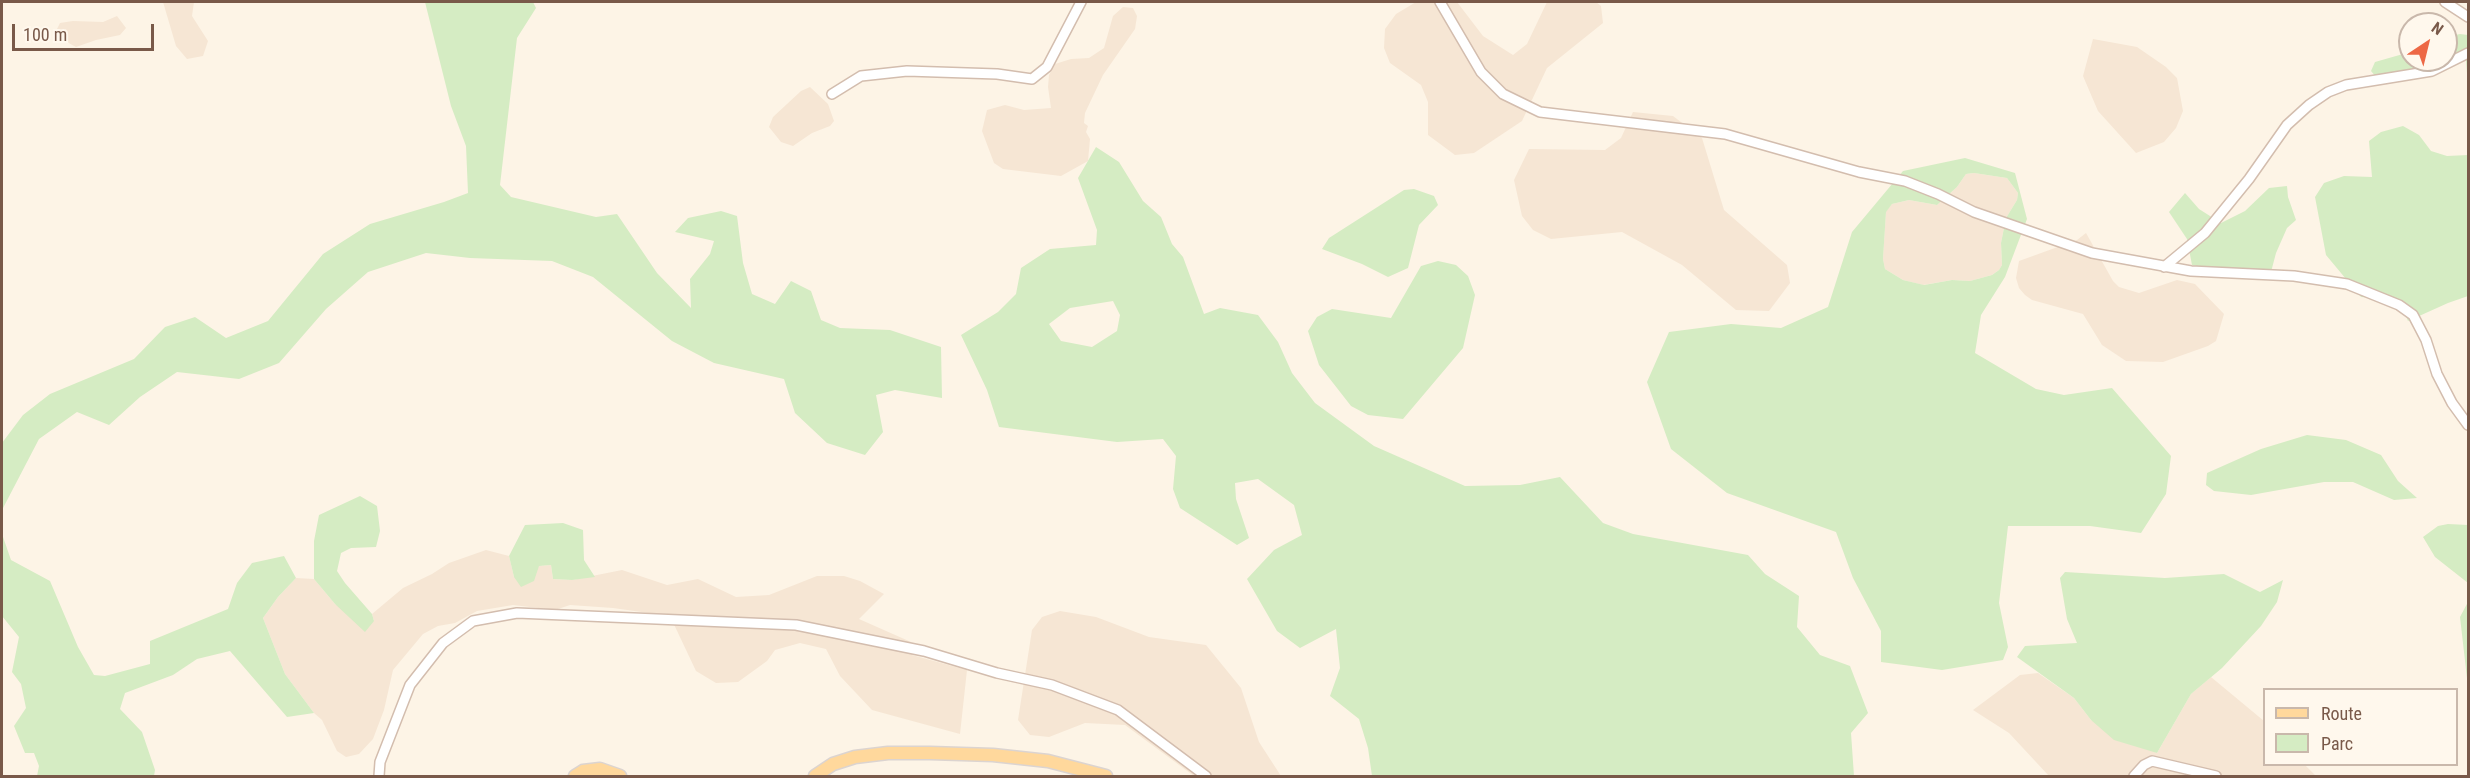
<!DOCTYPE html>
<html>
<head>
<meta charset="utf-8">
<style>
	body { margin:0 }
	#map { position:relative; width:2470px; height:778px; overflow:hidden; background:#fdf4e6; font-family:"Roboto Condensed",sans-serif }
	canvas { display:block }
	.frame { position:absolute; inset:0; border:3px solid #795949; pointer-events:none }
	.legend { position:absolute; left:2263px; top:688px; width:195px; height:78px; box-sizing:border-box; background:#fff8ed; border:2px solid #c9b8ab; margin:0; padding:8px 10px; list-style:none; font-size:18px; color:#795949 }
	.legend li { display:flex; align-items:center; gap:12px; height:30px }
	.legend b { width:30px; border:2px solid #c9b8ab }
	.north { position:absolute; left:2398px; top:12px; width:60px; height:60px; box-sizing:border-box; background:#fff8ed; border:2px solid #c9b8ab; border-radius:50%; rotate:35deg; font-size:16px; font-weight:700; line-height:24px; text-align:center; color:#795949 }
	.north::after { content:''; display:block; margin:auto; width:21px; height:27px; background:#ed6845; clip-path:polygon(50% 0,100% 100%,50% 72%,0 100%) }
	.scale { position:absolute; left:12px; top:24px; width:142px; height:27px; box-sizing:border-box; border:3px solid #795949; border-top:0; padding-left:8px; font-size:18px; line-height:21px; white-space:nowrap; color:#795949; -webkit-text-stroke:4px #fff8ed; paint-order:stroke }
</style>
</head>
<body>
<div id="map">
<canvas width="2470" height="778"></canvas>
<div class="frame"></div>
<ul class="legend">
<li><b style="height:8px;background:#ffd89c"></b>Route</li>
<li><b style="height:16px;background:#d5ecc3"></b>Parc</li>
</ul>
<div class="north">N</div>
<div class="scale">100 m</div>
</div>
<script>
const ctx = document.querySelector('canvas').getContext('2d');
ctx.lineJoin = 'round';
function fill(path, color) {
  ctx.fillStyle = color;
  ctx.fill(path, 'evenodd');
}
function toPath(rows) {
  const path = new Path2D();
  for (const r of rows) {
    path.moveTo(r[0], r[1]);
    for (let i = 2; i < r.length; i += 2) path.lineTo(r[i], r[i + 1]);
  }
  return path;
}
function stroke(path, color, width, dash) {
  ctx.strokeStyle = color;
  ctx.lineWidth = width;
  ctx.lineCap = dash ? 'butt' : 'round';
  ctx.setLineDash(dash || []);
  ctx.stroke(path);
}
fill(toPath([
	[163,2,194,2,192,16,208,41,203,56,187,59,176,46],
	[1416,2,1457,2,1483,36,1513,55,1527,44,1547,2,1596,2,1601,6,1603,23,1547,68,1522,121,1474,153,1455,155,1428,135,1428,102,1421,85,1390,63,1384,48,1385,29,1396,14],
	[1123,7,1133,8,1137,16,1135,29,1103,75,1085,113,1084,123,1088,126,1086,132,1090,139,1088,161,1061,176,1003,169,994,163,982,131,987,110,1005,105,1024,110,1051,108,1048,87,1049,75,1055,64,1071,59,1089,58,1104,48,1113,16],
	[117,16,126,28,120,35,96,40,76,47,54,35,60,23,73,21,103,22],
	[2093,39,2137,47,2166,67,2177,78,2183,111,2176,128,2164,142,2136,153,2098,111,2083,76],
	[810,87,828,104,834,121,830,126,812,133,793,146,781,142,769,127,773,117,801,91],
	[1633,112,1673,116,1702,138,1724,210,1787,265,1790,283,1769,311,1736,310,1682,265,1622,232,1551,239,1533,230,1522,216,1514,180,1529,149,1605,150,1621,138],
	[1974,173,2007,178,2018,193,2017,200,2006,218,2001,243,2002,265,1999,270,1992,275,1970,281,1952,280,1923,285,1903,280,1885,269,1883,259,1886,211,1892,204,1909,200,1937,205,1957,187,1966,174],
	[2086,233,2113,281,2119,287,2139,293,2177,280,2195,284,2224,314,2216,341,2208,346,2163,362,2126,361,2102,345,2083,314,2032,300,2025,295,2019,288,2016,278,2019,261,2077,240],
	[486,550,509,556,514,577,539,566,551,565,553,579,572,580,622,570,667,585,698,579,736,597,769,595,817,576,844,576,860,581,884,594,859,619,911,642,912,655,967,670,960,734,872,710,840,676,826,649,800,643,775,650,767,661,738,682,716,683,696,671,670,616,613,608,570,605,555,610,513,605,477,611,455,623,438,626,423,634,393,670,384,710,373,739,359,754,346,757,337,751,322,720,314,713,285,674,263,618,278,597,296,578,314,579,335,604,374,621,372,614,403,588,432,574,449,563],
	[1060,611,1096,617,1149,637,1206,645,1241,688,1259,742,1281,776,1194,776,1125,725,1085,723,1049,737,1030,735,1018,720,1032,630,1042,617],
	[2038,673,2074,698,2091,720,2157,753,2191,694,2211,677,2264,721,2264,764,2305,765,2316,776,2049,776,2009,733,1973,710,2020,675]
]), '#f6e6d4');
fill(toPath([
	[425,2,533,2,536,8,517,38,500,185,511,197,596,217,617,214,657,273,691,308,690,279,710,254,714,241,675,232,688,218,721,211,737,216,743,263,752,294,775,304,791,281,811,291,821,320,840,328,890,330,941,347,942,398,895,390,876,395,883,432,865,455,827,443,795,413,784,379,714,363,672,341,593,277,552,261,470,258,426,253,368,272,326,309,279,363,239,379,177,372,140,397,109,425,77,412,39,439,2,510,2,443,23,415,50,394,134,359,165,327,195,317,226,338,268,321,323,254,370,224,444,202,468,193,466,146,451,106],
	[2460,34,2468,35,2468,87,2466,59,2406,76,2377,78,2371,71,2375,62,2410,52,2410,60,2446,60,2446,37],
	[2403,126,2419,135,2431,151,2447,156,2468,155,2468,296,2448,303,2408,321,2399,300,2361,297,2326,255,2315,197,2324,183,2344,176,2372,177,2369,141,2381,132],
	[1096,147,1119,162,1143,201,1161,217,1172,244,1183,257,1204,314,1220,308,1258,315,1278,342,1292,373,1315,403,1374,446,1465,486,1520,485,1560,477,1603,523,1633,534,1748,555,1765,574,1799,596,1797,627,1820,655,1850,666,1868,713,1851,733,1854,776,1687,775,1686,776,1372,776,1368,748,1359,719,1330,696,1340,668,1336,629,1300,648,1277,631,1247,579,1274,550,1302,535,1294,505,1258,479,1235,483,1236,499,1249,538,1237,545,1180,508,1173,489,1176,456,1163,439,1117,442,999,427,987,390,961,335,998,312,1016,294,1021,268,1050,249,1096,245,1097,230,1078,178],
	[1113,301,1120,315,1117,331,1092,347,1061,341,1049,324,1070,308],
	[1965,158,2015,173,2027,219,2005,277,1981,315,1975,353,2036,389,2064,395,2112,388,2171,456,2166,494,2141,533,2090,526,2008,526,1999,603,2008,647,2003,660,1942,670,1881,662,1881,631,1853,578,1836,532,1727,493,1671,449,1647,382,1669,332,1731,324,1781,328,1828,307,1852,232,1903,171],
	[1974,173,2007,178,2018,193,2017,200,2006,218,2001,243,2002,265,1999,270,1992,275,1970,281,1952,280,1924,285,1903,280,1885,269,1883,259,1886,212,1892,204,1909,200,1937,205,1957,187,1966,174],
	[2287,186,2288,197,2296,220,2287,228,2276,253,2271,272,2210,269,2192,265,2187,239,2169,212,2185,193,2199,209,2221,223,2245,211,2269,188],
	[1414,189,1434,196,1438,205,1419,225,1408,268,1388,277,1362,264,1322,249,1329,238,1404,190],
	[1438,261,1456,265,1468,276,1475,295,1463,348,1403,419,1368,415,1351,406,1319,365,1308,331,1317,317,1332,309,1391,318,1421,266],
	[2307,435,2346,440,2381,455,2398,481,2417,498,2394,500,2353,482,2324,482,2251,495,2214,491,2206,485,2207,473,2261,449],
	[360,496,377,506,380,531,376,547,351,548,341,553,337,571,345,583,372,614,374,621,365,632,335,604,314,579,314,541,319,515],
	[563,523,583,530,584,560,595,577,572,580,553,579,551,565,539,566,534,581,521,587,514,577,509,556,525,525],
	[2448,524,2468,525,2468,583,2435,557,2423,537,2438,526],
	[2,534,11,560,50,581,78,647,94,675,105,676,150,664,150,641,228,609,237,583,252,563,284,556,296,578,278,597,263,618,285,674,314,713,287,717,230,651,197,659,173,675,125,693,120,709,142,732,155,770,154,776,37,776,39,766,34,753,25,753,14,726,26,708,21,684,12,672,19,637,2,616],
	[2065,572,2165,578,2224,574,2260,592,2283,580,2277,602,2261,626,2222,668,2191,694,2157,753,2114,740,2091,720,2074,698,2017,657,2025,646,2077,643,2067,619,2060,578],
	[2468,602,2468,687,2460,617]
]), '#d5ecc3');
const minor = toPath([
	[1440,2,1481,72,1503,94,1540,112,1725,134,1859,172,1905,181,1938,194,1974,212,2092,253,2191,271,2294,276,2347,284,2399,305,2413,315,2426,340,2437,374,2452,403,2468,425],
	[2445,2,2468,17],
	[832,94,861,76,907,71,997,74,1032,79,1047,67,1081,2],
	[2164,267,2205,233,2249,179,2287,125,2309,105,2328,92,2346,85,2432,71,2468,53],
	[379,776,380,762,410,685,443,643,473,621,517,613,796,625,924,651,997,673,1052,685,1118,710,1206,776],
	[2134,776,2144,765,2152,761,2216,776]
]);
const major = toPath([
	[575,776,583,771,600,769,620,776],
	[815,776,833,764,855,757,888,753,930,753,993,755,1048,761,1106,776]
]);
stroke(minor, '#d3bdae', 12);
stroke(major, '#dcd4d0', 15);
stroke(minor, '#fff', 9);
stroke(major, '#ffd89c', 12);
</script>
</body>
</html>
